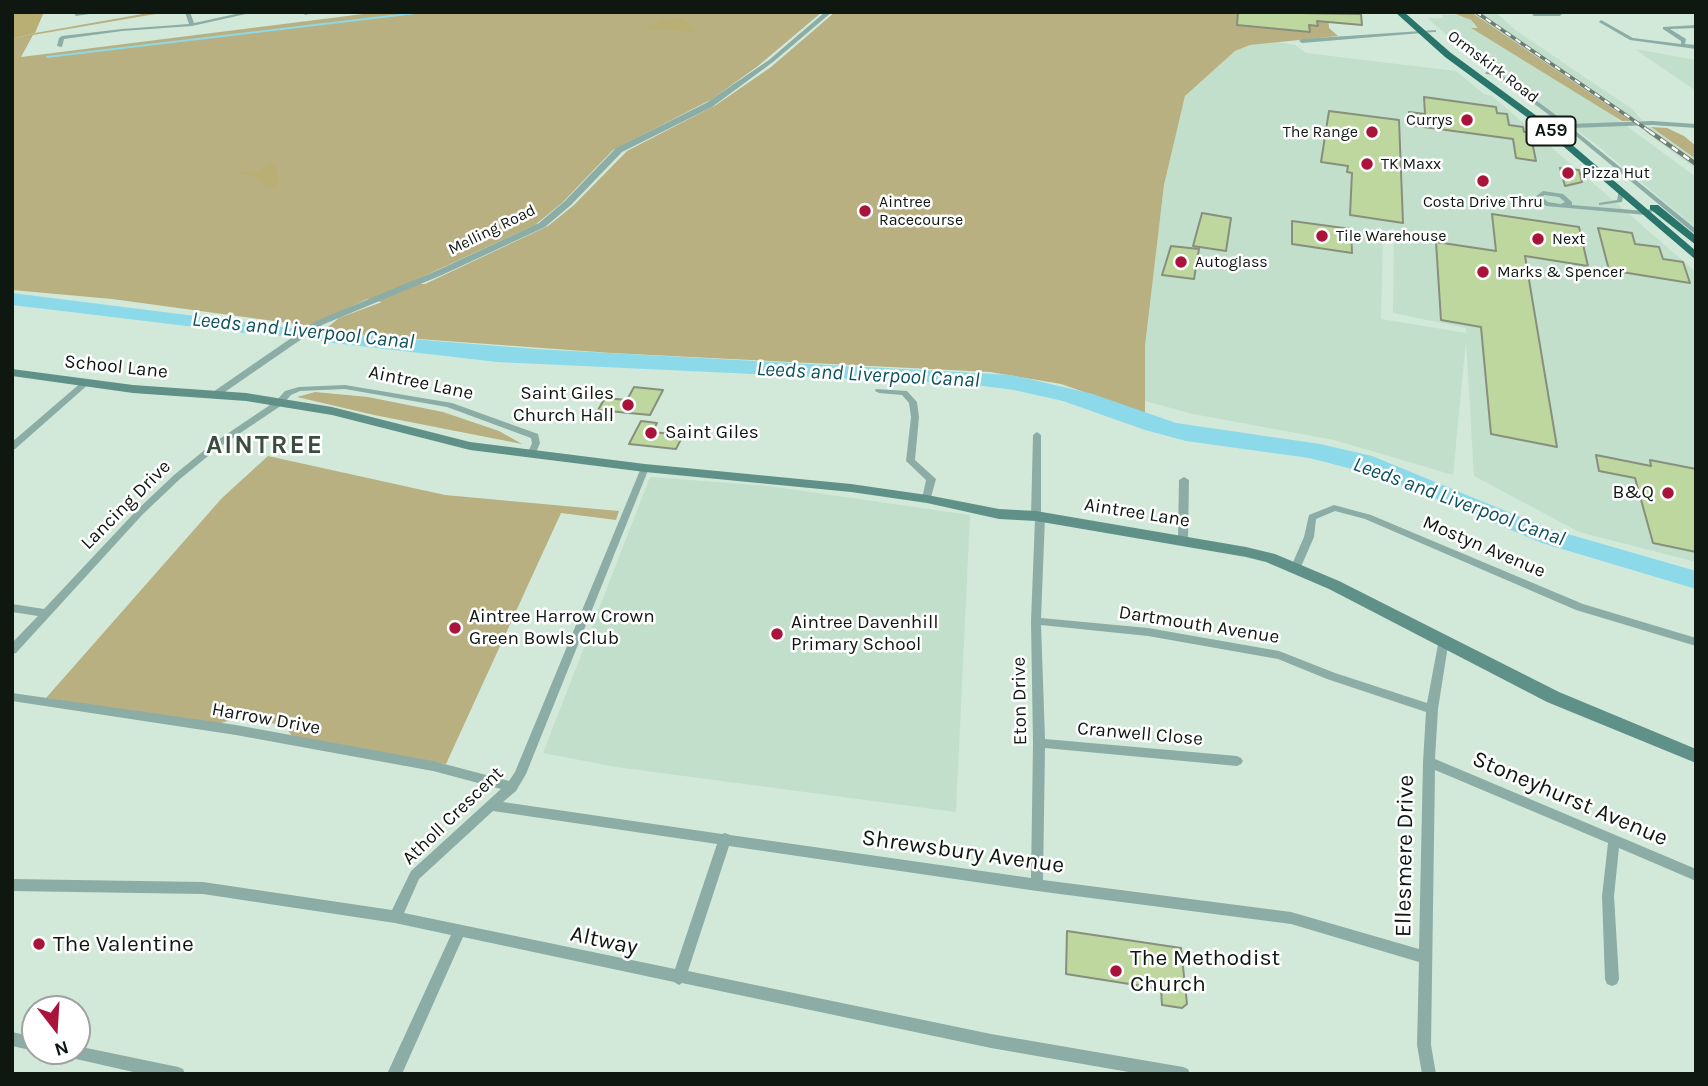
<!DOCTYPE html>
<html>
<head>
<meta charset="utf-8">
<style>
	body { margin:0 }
	#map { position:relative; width:1708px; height:1086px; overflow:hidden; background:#d2e9d9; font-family:Karla,sans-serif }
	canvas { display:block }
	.frame { position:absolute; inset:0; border:14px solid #0f1711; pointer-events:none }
	.north { position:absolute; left:21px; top:995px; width:70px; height:70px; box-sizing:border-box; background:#fff; border:2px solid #9fa2a0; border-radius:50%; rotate:163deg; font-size:19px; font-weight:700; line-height:28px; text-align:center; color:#0f1711 }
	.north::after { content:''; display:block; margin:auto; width:24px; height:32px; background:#aa143a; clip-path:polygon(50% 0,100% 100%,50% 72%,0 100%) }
</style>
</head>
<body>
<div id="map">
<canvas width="1708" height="1086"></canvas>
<div class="frame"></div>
<div class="north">N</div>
</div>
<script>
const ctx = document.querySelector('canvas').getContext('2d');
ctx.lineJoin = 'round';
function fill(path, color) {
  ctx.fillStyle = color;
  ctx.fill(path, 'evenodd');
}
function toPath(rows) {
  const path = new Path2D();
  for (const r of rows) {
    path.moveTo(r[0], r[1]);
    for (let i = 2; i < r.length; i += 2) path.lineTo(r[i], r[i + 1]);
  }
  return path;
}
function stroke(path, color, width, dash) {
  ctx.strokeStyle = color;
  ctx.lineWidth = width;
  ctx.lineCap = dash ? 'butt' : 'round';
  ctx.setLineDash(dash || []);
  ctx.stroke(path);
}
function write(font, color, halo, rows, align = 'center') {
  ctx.font = font + ' Karla,sans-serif';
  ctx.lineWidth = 5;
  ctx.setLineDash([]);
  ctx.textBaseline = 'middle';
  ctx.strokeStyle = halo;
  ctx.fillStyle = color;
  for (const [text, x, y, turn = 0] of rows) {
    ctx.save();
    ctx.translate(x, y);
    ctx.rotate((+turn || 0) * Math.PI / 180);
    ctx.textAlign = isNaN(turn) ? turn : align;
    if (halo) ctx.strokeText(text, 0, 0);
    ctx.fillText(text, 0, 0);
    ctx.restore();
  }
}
fill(toPath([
	[1471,12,1495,12,1518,32,1632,109,1643,121,1631,121],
	[1441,15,1462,15,1471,20,1479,28,1472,29,1601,107,1696,177,1696,228,1593,142,1463,49,1427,18,1444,18],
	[1278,42,1295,45,1306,53,1456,71,1484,94,1492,96,1696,272,1696,562,1579,532,1474,476,1466,341,1453,475,1334,440,1193,414,1145,401,1145,346,1164,185,1185,96,1235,51,1250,45],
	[1394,228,1393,313,1466,328,1466,333,1381,319,1383,232],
	[1635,49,1696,60,1696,91,1642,54],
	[1639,127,1651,127,1696,159,1696,169],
	[650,477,769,486,970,515,956,812,616,767,543,753]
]), '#c2dfcb');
fill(toPath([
	[154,12,167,12,33,35,21,57,379,12,822,12,758,66,712,99,613,150,562,203,535,225,409,283,425,284,548,226,574,205,627,151,716,105,771,67,835,12,1328,12,1329,28,1338,36,1250,45,1235,51,1185,96,1164,185,1145,346,1145,413,1061,384,990,372,611,353,322,332,339,318,382,302,367,299,311,326,112,299,12,290,12,39,35,33],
	[1451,12,1471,12,1631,121,1622,121,1471,28,1478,28,1471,20],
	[1651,127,1667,128,1684,136,1696,146,1696,159],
	[315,392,368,397,443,412,499,431,522,444,374,415,297,397],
	[268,456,445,495,619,511,616,520,561,513,446,764,292,736,284,725,236,718,216,725,46,698,222,498]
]), '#b8b081');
fill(toPath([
	[12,12,44,12,35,33,12,39],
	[682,18,697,32,643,28,663,20],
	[271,164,276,167,279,183,275,187,269,187,251,175,236,173,257,171]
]), '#b9af74');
fill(toPath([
	[12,293,323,332,536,349,1012,375,1093,394,1176,423,1320,444,1372,456,1547,528,1696,571,1696,589,1542,543,1415,490,1364,472,1309,458,1186,441,1145,430,1063,401,1014,390,967,384,497,362,325,342,292,334,278,336,245,333,12,305]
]), '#8cd9e9');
stroke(toPath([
	[47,57,424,12]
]), '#8cd9e9', 2);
const building = toPath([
	[1238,12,1361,14,1362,25,1317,21,1318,26,1309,25,1310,32,1237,25,1238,12],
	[1424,97,1496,107,1497,113,1507,114,1509,125,1523,127,1524,132,1530,132,1536,161,1516,158,1513,139,1409,125,1409,112,1425,114,1424,97],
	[1329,111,1399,120,1403,223,1350,215,1352,173,1347,172,1348,166,1321,162,1329,111],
	[1560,168,1579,170,1582,182,1565,186,1560,168],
	[1202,213,1231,218,1226,251,1193,246,1202,213],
	[1492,214,1579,227,1588,266,1525,256,1557,447,1491,434,1481,327,1441,320,1436,242,1496,251,1492,214],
	[1292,221,1351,229,1352,253,1292,244,1292,221],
	[1598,228,1632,233,1635,244,1659,247,1663,259,1683,262,1690,283,1609,270,1598,228],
	[1171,246,1199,249,1194,279,1162,275,1171,246],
	[634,387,663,390,650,415,598,410,605,398,627,400,634,387],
	[641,421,657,423,652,432,683,435,676,449,629,444,641,421],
	[1596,455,1651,466,1650,460,1696,469,1696,552,1653,543,1635,478,1599,471,1596,455],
	[1067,931,1181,948,1187,1004,1182,1008,1162,1005,1161,989,1066,974,1067,931]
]);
fill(building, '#bed79f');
stroke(building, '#87907c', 2);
fill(toPath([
	[73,12,78,13,102,12,76,16,73,12],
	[185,12,190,12,194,23,245,12,255,12,192,26,122,31,64,39,62,47,57,46,59,38,62,36,122,29,189,24,185,12],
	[303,12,308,12,309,14,305,15,303,12],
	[1559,12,1564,12,1560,16,1534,16,1532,15,1534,14,1559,14,1559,12],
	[1601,20,1633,38,1681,44,1681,41,1663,29,1663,27,1696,25,1696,28,1670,29,1686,39,1685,44,1696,45,1696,49,1630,40,1599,22,1601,20],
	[1436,30,1436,32,1434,32,1302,43,1299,41,1302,39,1436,30],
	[1488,71,1499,73,1568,124,1652,121,1696,124,1696,128,1652,125,1572,128,1696,229,1696,235,1565,127,1496,75,1486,74,1485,73,1488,71],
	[1619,190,1624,191,1622,202,1599,205,1599,203,1617,200,1619,190],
	[1543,191,1563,194,1572,202,1572,205,1645,211,1652,208,1655,210,1646,215,1546,206,1535,197,1543,191],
	[1544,195,1559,197,1565,202,1561,204,1548,202,1542,197,1544,195],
	[83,381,89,381,90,383,15,449,12,450,12,442,83,381],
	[345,385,452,403,538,434,540,443,534,457,528,457,527,455,532,443,531,438,447,407,345,389,300,391,291,395,282,405,218,448,180,479,143,514,16,653,12,654,12,643,38,616,12,612,12,604,44,609,137,510,174,475,212,444,276,401,285,391,299,387,345,385],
	[876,389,907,391,917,402,919,417,915,460,936,479,930,501,927,502,922,499,926,480,906,461,911,417,909,403,902,395,879,393,875,391,876,389],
	[1037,432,1041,435,1041,514,1045,517,1041,618,1148,628,1279,651,1335,673,1427,703,1439,639,1440,636,1448,636,1449,639,1438,709,1435,759,1696,869,1696,881,1619,848,1614,896,1619,979,1617,984,1612,986,1607,984,1605,979,1602,896,1608,843,1435,770,1431,1045,1436,1074,1422,1074,1417,1045,1419,962,1291,924,1037,891,729,846,688,971,991,1034,1183,1067,1188,1069,1190,1074,1140,1074,991,1048,682,983,679,985,674,982,463,937,402,1074,387,1074,451,935,395,923,203,894,12,891,12,879,203,882,392,910,411,871,501,789,433,771,236,735,12,701,12,693,236,725,433,761,509,781,515,772,641,468,645,465,649,468,526,774,516,791,503,802,722,834,725,833,730,835,1031,878,1033,743,1031,621,1035,519,1031,516,1033,435,1037,432],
	[1041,625,1148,636,1278,659,1327,679,1426,712,1423,762,1419,949,1291,912,1043,880,1045,748,1237,766,1241,764,1243,761,1241,758,1237,756,1045,739,1041,625],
	[493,811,717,844,675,969,404,913,419,879,493,811],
	[1184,477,1189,480,1188,539,1183,542,1178,539,1179,480,1184,477],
	[1334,505,1371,515,1583,604,1696,638,1696,646,1576,610,1365,519,1335,511,1316,519,1314,537,1300,569,1298,571,1292,571,1290,569,1304,537,1309,515,1334,505],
	[12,1032,35,1037,35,1051,12,1046,12,1032],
	[77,1046,178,1067,183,1069,185,1074,142,1074,63,1056,61,1051,77,1051,77,1046]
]), '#8caca6');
fill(toPath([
	[825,12,832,12,773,62,712,107,622,152,571,205,545,227,442,275,322,325,219,396,215,397,210,394,316,321,436,271,539,223,565,201,616,148,706,103,769,60,825,12]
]), '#8caca6');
fill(toPath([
	[12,369,133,385,246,393,332,407,470,442,645,464,851,484,927,495,999,509,1036,511,1246,547,1275,554,1339,581,1559,692,1696,749,1696,763,1547,702,1329,589,1266,562,1246,557,1036,521,999,519,927,503,851,492,645,472,470,450,332,415,246,401,133,393,12,376,12,369]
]), '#609189');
fill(toPath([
	[1395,12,1404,12,1451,53,1549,125,1696,251,1696,260,1543,129,1445,57,1395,12],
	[1650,205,1658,205,1696,236,1696,245,1650,209,1650,205]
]), '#29746b');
const railFar1 = toPath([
	[1476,12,1652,133]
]);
const rail = toPath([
	[1649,131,1696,164]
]);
stroke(railFar1, '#6d7d72', 3.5);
stroke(rail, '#6d7d72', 4.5);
stroke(railFar1, '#fff', 2, [6]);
stroke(rail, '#fff', 2.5, [7]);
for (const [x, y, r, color] of [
	[1467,120,7,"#aa143a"],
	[1372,132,7,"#aa143a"],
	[1367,164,7,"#aa143a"],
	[1568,173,7,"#aa143a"],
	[1483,181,7,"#aa143a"],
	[865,211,7,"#aa143a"],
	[1322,236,7,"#aa143a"],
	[1538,239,7,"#aa143a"],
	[1181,262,7,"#aa143a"],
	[1483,272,7,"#aa143a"],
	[628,405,7,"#aa143a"],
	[651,433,7,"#aa143a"],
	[1668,493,7,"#aa143a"],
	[455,628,7,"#aa143a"],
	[777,634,7,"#aa143a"],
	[39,944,7,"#aa143a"],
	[1116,971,7,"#aa143a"]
]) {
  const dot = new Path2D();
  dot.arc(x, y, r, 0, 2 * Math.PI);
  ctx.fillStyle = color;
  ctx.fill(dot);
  stroke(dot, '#fff', 2.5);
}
write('16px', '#0f1711', '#fff', [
	["Ormskirk Road",1493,67,37],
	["Melling Road",492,230,-26]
]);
write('16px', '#0f1711', '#fff', [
	["Currys",1453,120,"right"],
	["The Range",1358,132,"right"],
	["TK Maxx",1381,164],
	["Pizza Hut",1582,173],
	["Aintree",879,202],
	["Racecourse",879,220],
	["Costa Drive Thru",1483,202,"center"],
	["Tile Warehouse",1336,236],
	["Next",1552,239],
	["Autoglass",1195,262],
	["Marks & Spencer",1497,272]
], 'left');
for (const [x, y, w] of [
	[1551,131,49]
]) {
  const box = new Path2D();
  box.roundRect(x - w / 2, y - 14.5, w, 29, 5);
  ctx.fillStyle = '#fff';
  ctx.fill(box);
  stroke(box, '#0f1711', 2);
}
write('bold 18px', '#0f1711', null, [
	["A59",1551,131]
]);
write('19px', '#0f1711', '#fff', [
	["School Lane",116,367,6],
	["Aintree Lane",421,383,12],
	["Lancing Drive",126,505,-45],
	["Aintree Lane",1137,513,9],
	["Mostyn Avenue",1484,547,23],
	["Dartmouth Avenue",1199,625,9],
	["Eton Drive",1020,701,-91],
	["Harrow Drive",266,719,10],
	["Cranwell Close",1140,734,5],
	["Atholl Crescent",453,816,-44]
]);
write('19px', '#0f1711', '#fff', [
	["Saint Giles",614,394,"right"],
	["Church Hall",614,416,"right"],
	["Saint Giles",665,433],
	["B&Q",1654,493,"right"],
	["Aintree Harrow Crown",469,617],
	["Green Bowls Club",469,639],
	["Aintree Davenhill",791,623],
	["Primary School",791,645]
], 'left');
write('italic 21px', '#0e525d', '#fff', [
	["Leeds and Liverpool Canal",303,331,6],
	["Leeds and Liverpool Canal",868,375,3],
	["Leeds and Liverpool Canal",1459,502,20]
]);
write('23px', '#0f1711', '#fff', [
	["Stoneyhurst Avenue",1570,799,23],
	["Shrewsbury Avenue",963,852,8],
	["Ellesmere Drive",1405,856,-89],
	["Altway",604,941,12]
]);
write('23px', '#0f1711', '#fff', [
	["The Valentine",53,944],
	["The Methodist",1130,958],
	["Church",1130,984]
], 'left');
ctx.letterSpacing = '2px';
write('bold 26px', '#394c3f', '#fff', [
	["AINTREE",265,446]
]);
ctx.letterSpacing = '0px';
</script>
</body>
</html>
